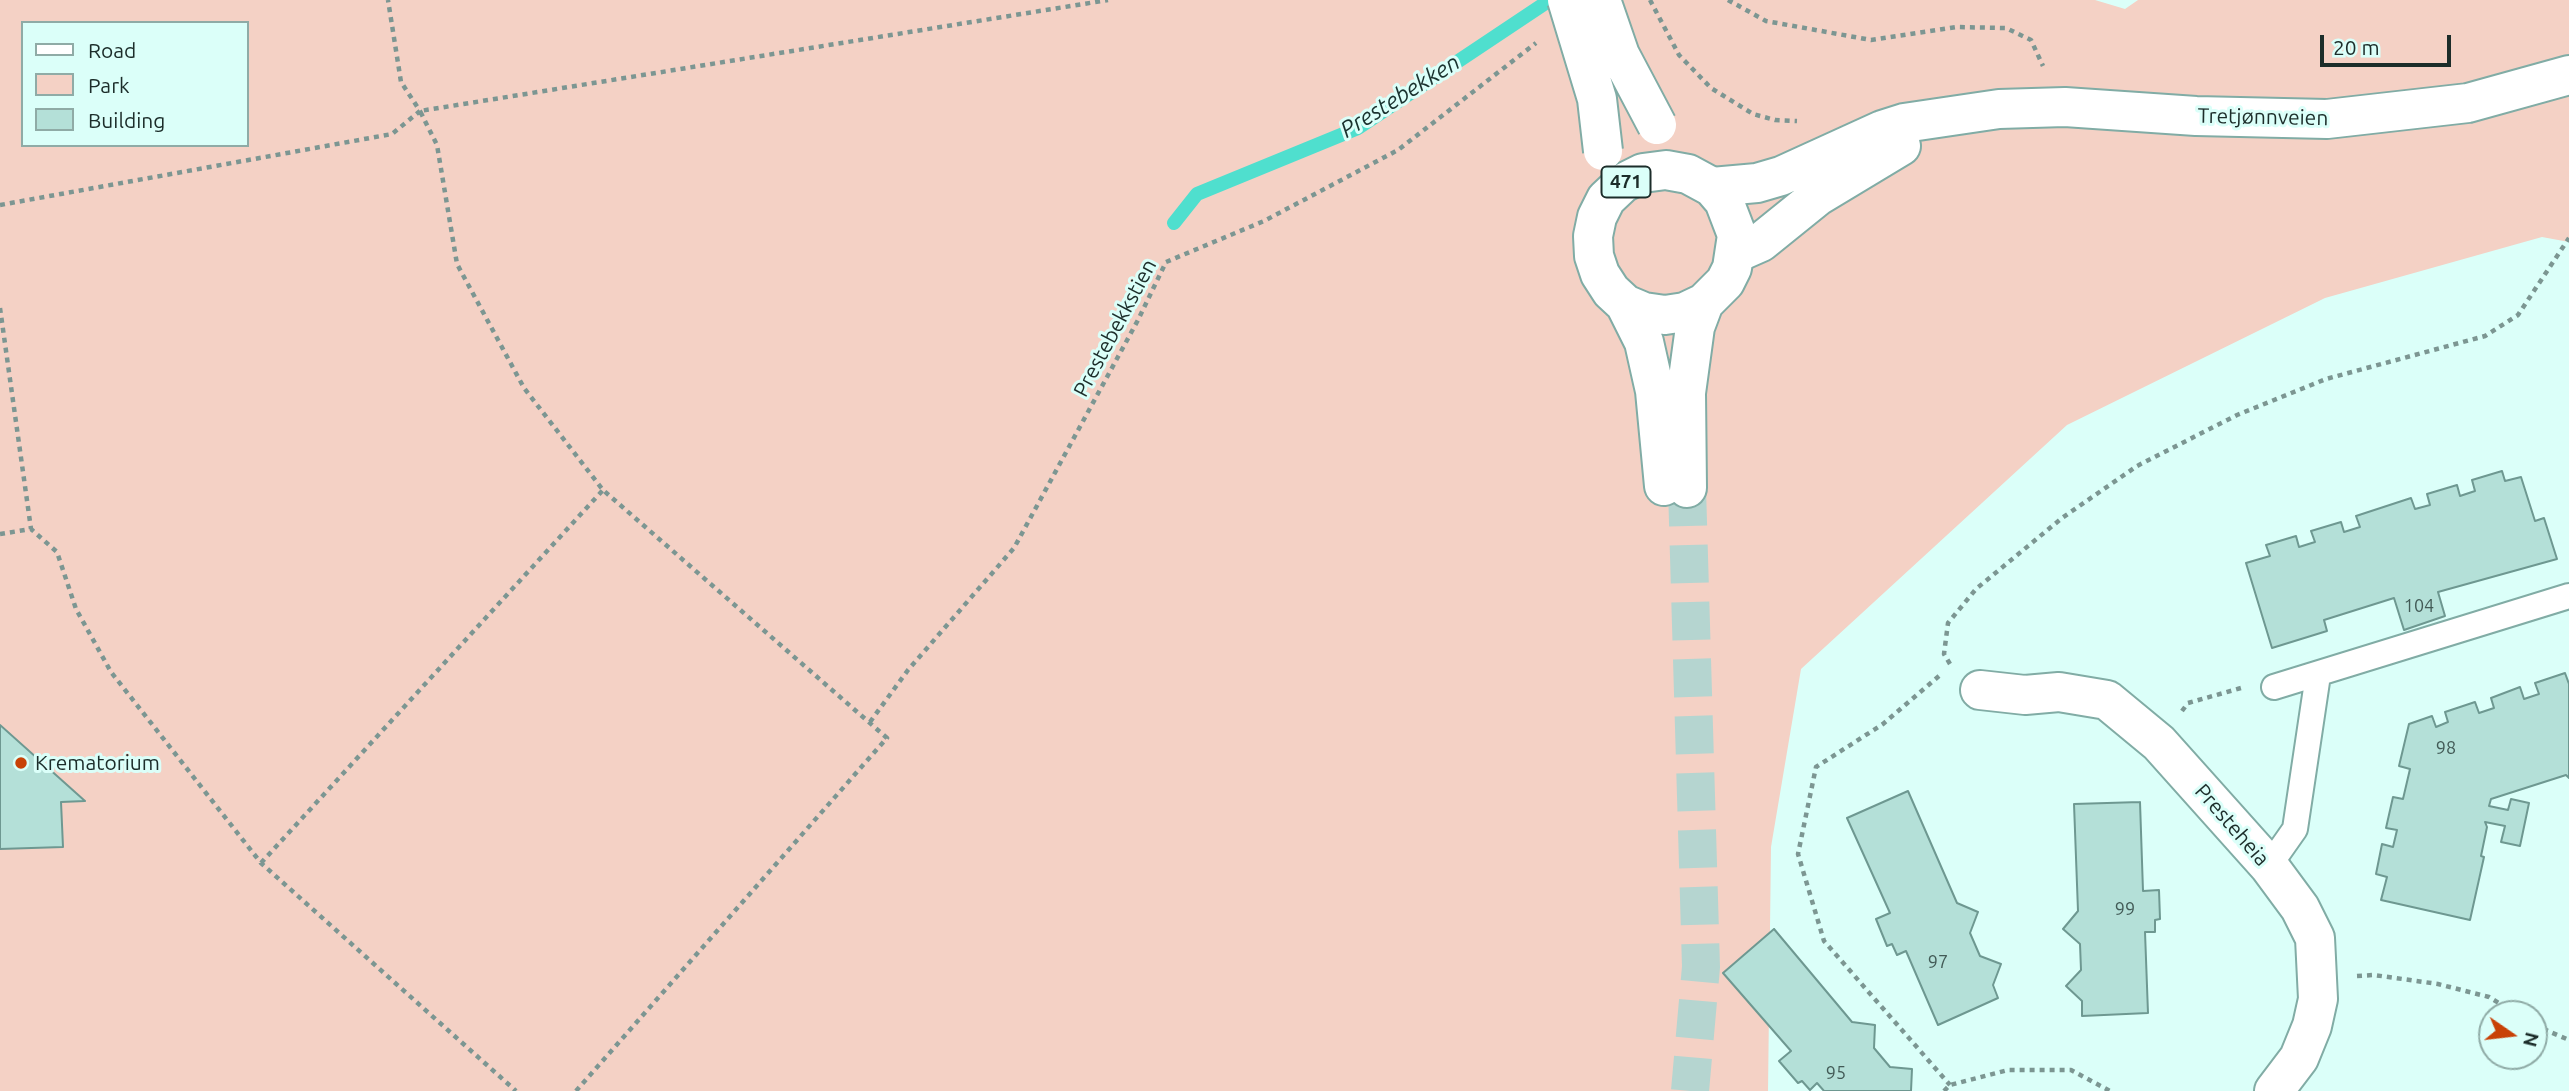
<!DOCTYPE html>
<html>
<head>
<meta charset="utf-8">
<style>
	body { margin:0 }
	#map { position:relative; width:2569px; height:1091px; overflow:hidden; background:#dbfff9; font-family:Ubuntu,sans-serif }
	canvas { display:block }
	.legend { position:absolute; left:21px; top:21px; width:228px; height:126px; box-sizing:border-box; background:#dbfff9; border:2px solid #8faba6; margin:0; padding:9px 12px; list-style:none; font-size:21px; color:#1c2d2a }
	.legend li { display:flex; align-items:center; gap:14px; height:35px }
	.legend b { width:35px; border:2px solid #8faba6 }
	.north { position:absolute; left:2478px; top:1000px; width:70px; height:70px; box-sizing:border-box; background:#dbfff9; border:2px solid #8faba6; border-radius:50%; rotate:104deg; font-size:19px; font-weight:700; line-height:28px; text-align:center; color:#1c2d2a }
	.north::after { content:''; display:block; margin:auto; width:24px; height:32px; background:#c84207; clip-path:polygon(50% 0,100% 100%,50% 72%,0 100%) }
	.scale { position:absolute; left:2320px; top:35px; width:131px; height:32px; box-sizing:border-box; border:4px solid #1c2d2a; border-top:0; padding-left:9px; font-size:21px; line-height:24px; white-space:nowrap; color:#1c2d2a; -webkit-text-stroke:5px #dbfff9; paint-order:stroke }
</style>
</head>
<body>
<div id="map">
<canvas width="2569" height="1091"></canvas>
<ul class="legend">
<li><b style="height:9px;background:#fff"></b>Road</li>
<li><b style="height:19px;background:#f4d1c5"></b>Park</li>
<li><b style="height:19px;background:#b4e0d8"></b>Building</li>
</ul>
<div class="north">N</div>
<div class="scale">20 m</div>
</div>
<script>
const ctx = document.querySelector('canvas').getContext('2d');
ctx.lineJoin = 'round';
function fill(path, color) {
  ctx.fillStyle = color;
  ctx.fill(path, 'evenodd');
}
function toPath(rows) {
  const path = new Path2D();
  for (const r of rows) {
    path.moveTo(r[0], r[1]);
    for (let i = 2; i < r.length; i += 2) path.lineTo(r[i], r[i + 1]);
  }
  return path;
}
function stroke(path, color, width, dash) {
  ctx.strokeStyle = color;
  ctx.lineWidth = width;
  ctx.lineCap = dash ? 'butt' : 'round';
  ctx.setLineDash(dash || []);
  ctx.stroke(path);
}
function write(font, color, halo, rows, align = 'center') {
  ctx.font = font + ' Ubuntu,sans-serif';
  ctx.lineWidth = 6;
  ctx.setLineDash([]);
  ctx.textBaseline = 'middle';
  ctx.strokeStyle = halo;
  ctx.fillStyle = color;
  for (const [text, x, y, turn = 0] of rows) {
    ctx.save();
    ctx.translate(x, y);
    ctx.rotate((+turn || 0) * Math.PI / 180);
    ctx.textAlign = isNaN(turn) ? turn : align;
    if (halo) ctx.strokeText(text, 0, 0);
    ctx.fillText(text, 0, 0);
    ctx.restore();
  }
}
fill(toPath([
	[0,0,2095,0,2125,9,2138,0,2569,0,2569,242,2542,237,2325,298,2067,425,1801,669,1771,847,1768,1091,0,1091],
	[23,23,247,23,247,145,23,145]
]), '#f4d1c5');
stroke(toPath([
	[1174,223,1197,194,1358,128,1550,0]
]), '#4fdfce', 14);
const building = toPath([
	[2502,471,2505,481,2521,477,2535,521,2544,518,2557,559,2438,592,2445,616,2404,630,2394,598,2324,620,2327,631,2272,648,2246,563,2270,556,2266,545,2296,536,2299,547,2315,542,2311,531,2341,522,2344,532,2360,527,2356,516,2411,498,2415,509,2430,505,2427,494,2457,485,2460,496,2475,491,2472,480,2502,471],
	[2565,673,2569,684,2569,778,2566,775,2491,799,2489,806,2508,810,2511,799,2529,803,2520,846,2501,842,2505,826,2485,822,2487,827,2481,856,2484,857,2470,920,2381,900,2387,877,2376,874,2382,844,2393,847,2397,830,2386,828,2393,797,2403,799,2410,769,2399,766,2409,724,2432,716,2436,727,2448,722,2445,712,2475,702,2479,713,2494,708,2491,698,2520,687,2524,699,2539,694,2535,683,2565,673],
	[0,725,85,801,61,802,63,847,0,849,0,725],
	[1908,791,1957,903,1978,912,1970,933,1980,956,2001,964,1993,985,1998,998,1938,1025,1906,951,1897,955,1892,944,1887,946,1876,919,1890,913,1847,818,1908,791],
	[2140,802,2143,891,2159,890,2160,919,2155,920,2155,932,2145,932,2148,1013,2082,1016,2082,1001,2066,986,2081,970,2080,944,2063,929,2078,911,2074,804,2140,802],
	[1774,929,1852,1022,1875,1025,1874,1048,1890,1067,1912,1069,1911,1091,1824,1091,1817,1083,1810,1090,1802,1081,1798,1083,1779,1061,1791,1051,1723,973,1774,929]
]);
fill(building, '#b4e0d8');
stroke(building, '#6e9891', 2);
stroke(toPath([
	[1687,488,1701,967,1690,1091]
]), '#b5d5d0', 38, [38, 19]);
const lane = toPath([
	[2274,687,2569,596],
	[2269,866,2295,829,2318,675]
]);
const street = toPath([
	[1980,690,2025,695,2059,692,2107,700,2159,743,2269,866,2300,908,2315,938,2318,999,2312,1026,2299,1058,2274,1091]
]);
const secondary = toPath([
	[1712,187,1757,183,1781,176,1882,130,1904,123,1999,109,2065,107,2196,116,2327,119,2468,103,2569,75],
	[1736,253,1761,242,1818,196,1901,146]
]);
const primary = toPath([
	[1625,304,1644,342,1655,391,1664,486],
	[1687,488,1686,393,1695,327,1704,303,1725,282,1732,268,1737,235,1724,201,1712,187,1688,174,1666,170,1643,173,1623,183,1606,199,1597,217,1593,236,1594,256,1600,274,1611,291,1625,304,1644,312,1665,315,1685,312,1704,303]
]);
stroke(lane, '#81aca5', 28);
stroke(street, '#81aca5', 42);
stroke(secondary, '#81aca5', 42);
stroke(primary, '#81aca5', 42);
stroke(toPath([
	[1650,0,1679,55,1711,88,1753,114,1775,120,1797,121],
	[1728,0,1766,21,1871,40,1956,27,2006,28,2031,40,2043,66],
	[0,205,392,134,420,111,401,82,388,0],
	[0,308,31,529],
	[0,534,31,529,57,552,76,609,111,672,261,863,516,1091],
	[1950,664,1944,654,1948,623,1976,589,2062,518,2137,466,2237,415,2326,379,2485,336,2518,315,2569,238],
	[1939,676,1883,724,1816,767,1798,854,1824,941,1950,1085],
	[2182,711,2188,703,2241,688],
	[870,722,908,670,1014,548,1138,320,1166,262,1264,221,1398,150,1536,43],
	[261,863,603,490],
	[2357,976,2374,975,2438,984,2489,997,2517,1014],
	[2534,1025,2569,1040],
	[576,1091,887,738,603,490,524,388,457,264,437,145,420,111,1108,0],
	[1944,1091,1950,1085,2008,1070,2071,1070,2110,1091]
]), '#7c9692', 4.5, [5, 5]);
stroke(lane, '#fff', 24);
stroke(street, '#fff', 38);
stroke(secondary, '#fff', 38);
stroke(primary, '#fff', 38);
const primaryBridge = toPath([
	[1567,0,1597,99,1603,151],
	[1601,0,1620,55,1657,125]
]);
stroke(primaryBridge, '#81aca5', 42, []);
stroke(primaryBridge, '#fff', 38);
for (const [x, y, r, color] of [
	[21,763,7,"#c84207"]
]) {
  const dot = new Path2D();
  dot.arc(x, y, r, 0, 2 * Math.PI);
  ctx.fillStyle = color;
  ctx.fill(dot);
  stroke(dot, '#dbfff9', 2.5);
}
write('18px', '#425a56', null, [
	["104",2419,606],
	["98",2446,748],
	["99",2125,909],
	["97",1938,962],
	["95",1836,1073]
]);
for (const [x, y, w] of [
	[1626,182,49]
]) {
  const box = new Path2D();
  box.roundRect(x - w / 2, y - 15.5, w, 31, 5);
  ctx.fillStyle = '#dbfff9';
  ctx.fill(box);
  stroke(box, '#1c2d2a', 2);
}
write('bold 19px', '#1c2d2a', null, [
	["471",1626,182]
]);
write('21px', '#1c2d2a', '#dbfff9', [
	["Tretjønnveien",2263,117,1],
	["Prestebekkstien",1115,328,-62],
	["Presteheia",2232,825,49]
]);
write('21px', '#1c2d2a', '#dbfff9', [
	["Krematorium",35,763]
], 'left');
write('italic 23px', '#1a322f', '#dbfff9', [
	["Prestebekken",1400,96,-32]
]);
</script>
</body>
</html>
